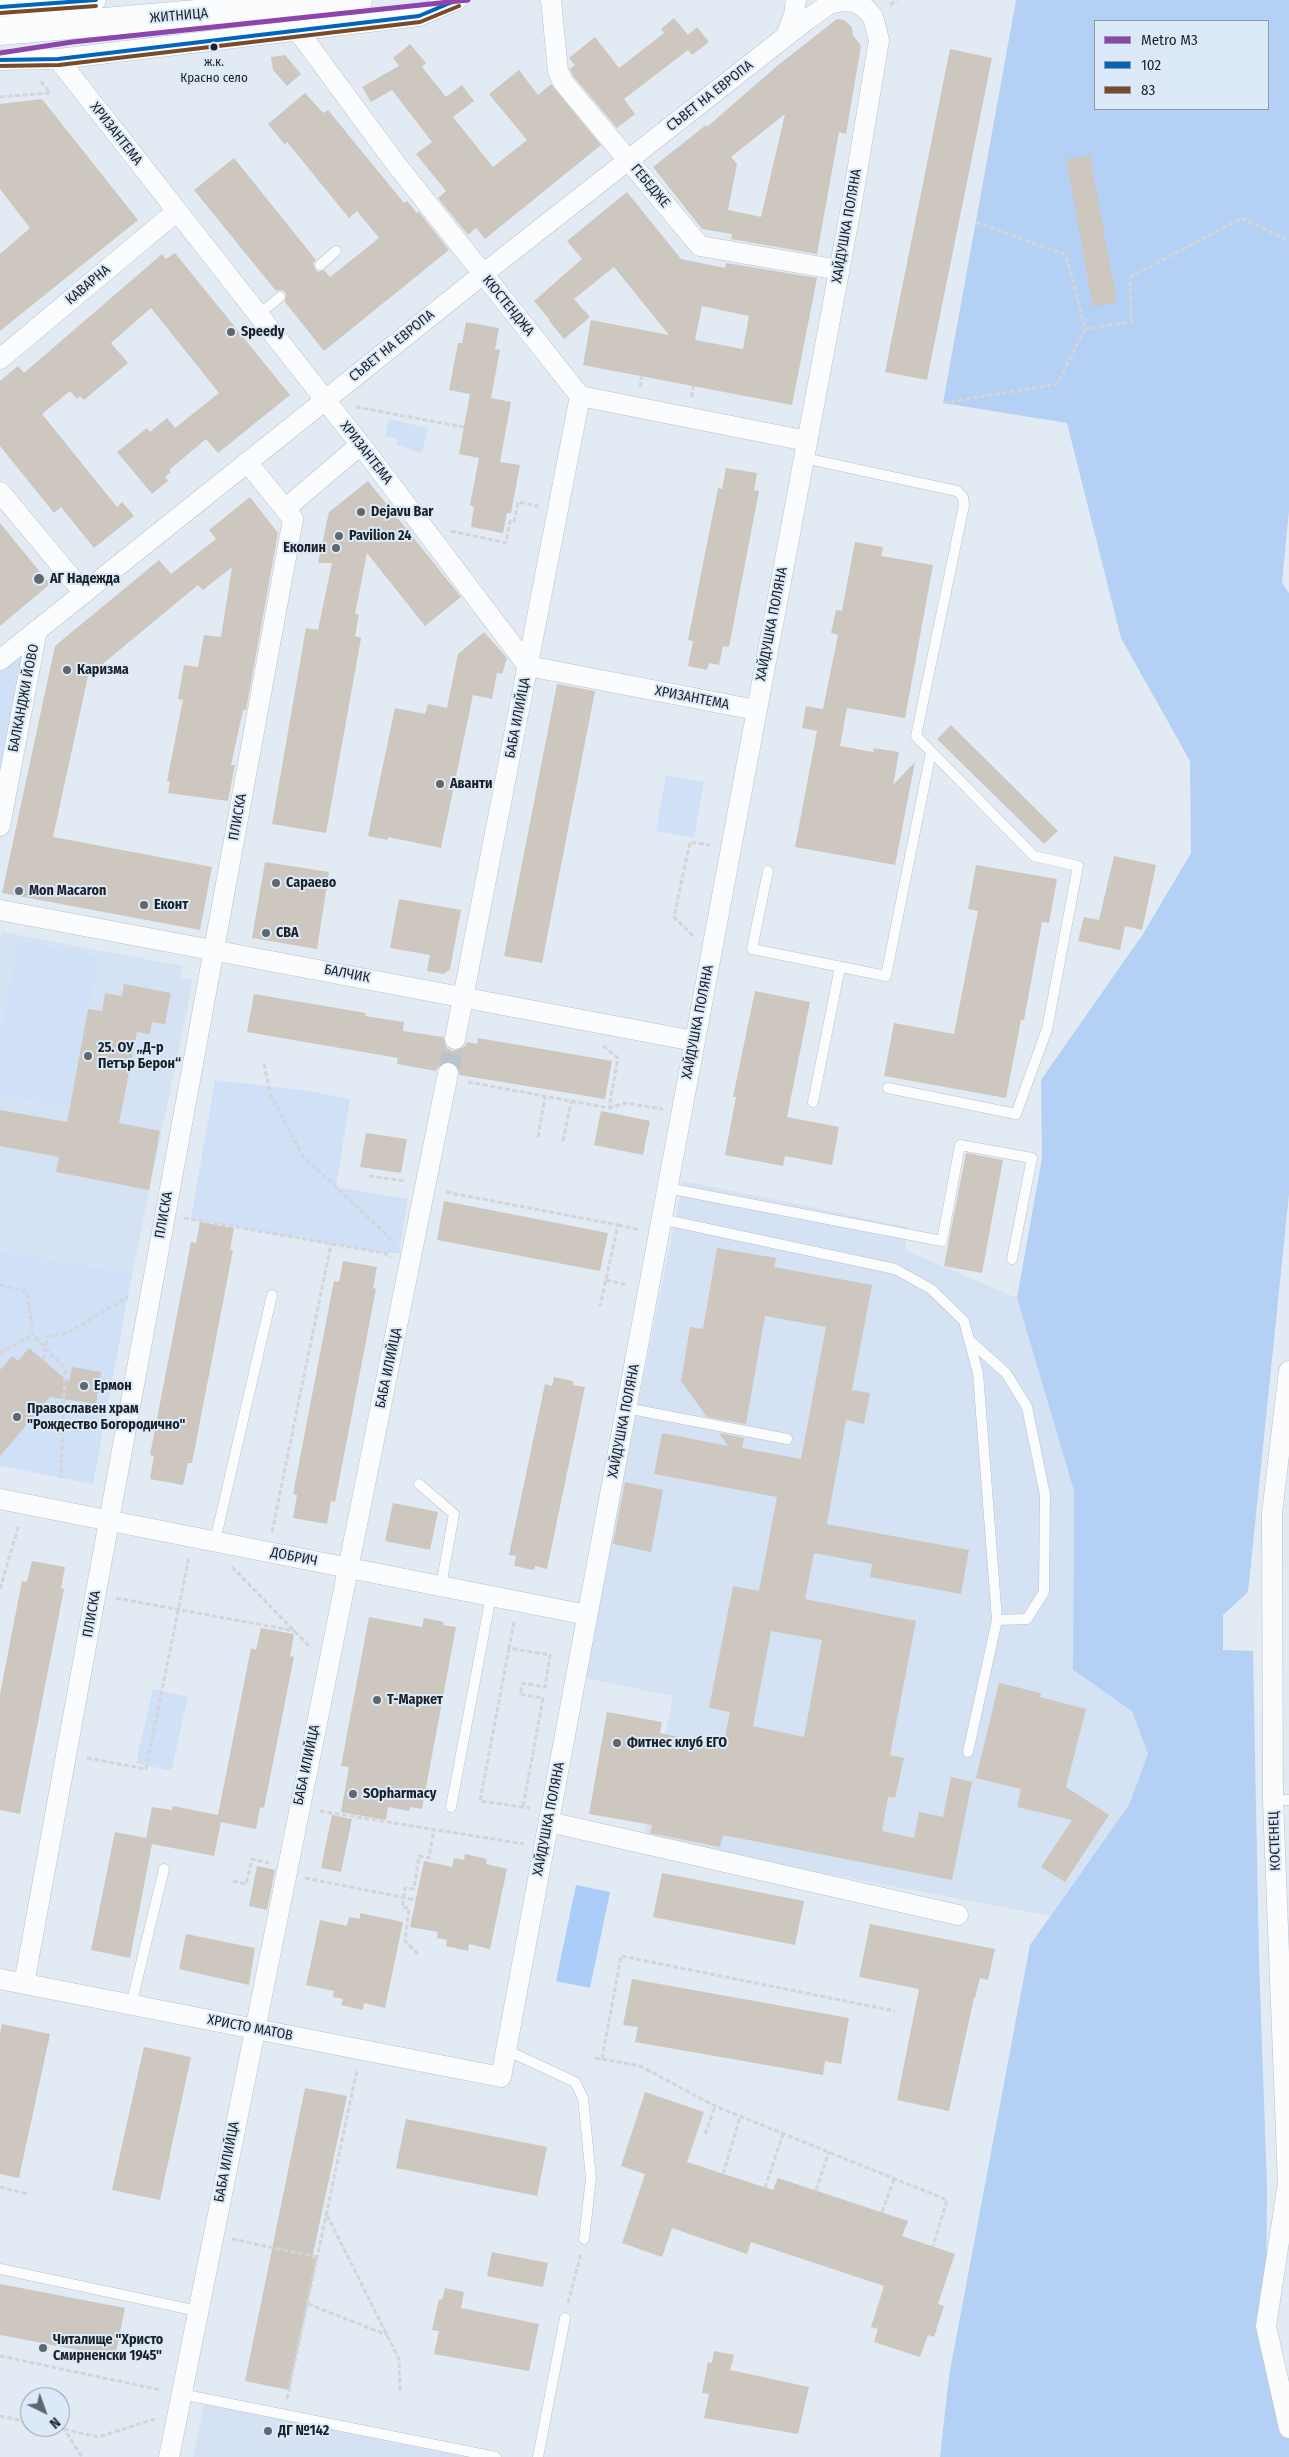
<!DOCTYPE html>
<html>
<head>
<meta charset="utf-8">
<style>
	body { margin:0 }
	#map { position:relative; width:1289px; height:2457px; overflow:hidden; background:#e2eaf3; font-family:"Fira Sans Condensed",sans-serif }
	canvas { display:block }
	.legend { position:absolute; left:1094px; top:20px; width:175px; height:90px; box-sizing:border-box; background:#dce9f9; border:1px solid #8f99a5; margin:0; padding:6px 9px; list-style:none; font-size:15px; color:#1c2127 }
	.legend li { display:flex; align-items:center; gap:10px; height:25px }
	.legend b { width:25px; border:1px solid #8f99a5 }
	.north { position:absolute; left:20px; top:2387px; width:50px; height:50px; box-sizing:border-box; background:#dce9f9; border:1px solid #8f99a5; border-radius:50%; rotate:138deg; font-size:14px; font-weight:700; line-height:20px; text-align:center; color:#1c2127 }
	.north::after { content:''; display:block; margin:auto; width:18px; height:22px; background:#61676e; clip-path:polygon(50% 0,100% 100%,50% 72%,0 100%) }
</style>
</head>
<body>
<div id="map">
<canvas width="1289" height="2457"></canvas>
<ul class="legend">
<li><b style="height:6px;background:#8e44ad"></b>Metro M3</li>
<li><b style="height:6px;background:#0065bd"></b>102</li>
<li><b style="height:6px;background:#7a4b2a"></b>83</li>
</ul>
<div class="north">N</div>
</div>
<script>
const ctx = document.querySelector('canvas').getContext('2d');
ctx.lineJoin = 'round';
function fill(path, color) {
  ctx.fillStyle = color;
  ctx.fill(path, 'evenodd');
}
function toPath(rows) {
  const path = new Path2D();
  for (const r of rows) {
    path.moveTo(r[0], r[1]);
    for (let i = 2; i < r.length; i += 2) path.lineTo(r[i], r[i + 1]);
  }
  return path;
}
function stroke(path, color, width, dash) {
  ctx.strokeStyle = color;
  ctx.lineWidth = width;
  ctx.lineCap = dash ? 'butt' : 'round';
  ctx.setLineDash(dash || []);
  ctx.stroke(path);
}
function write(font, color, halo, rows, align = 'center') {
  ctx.font = font + ' "Fira Sans Condensed",sans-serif';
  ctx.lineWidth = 4;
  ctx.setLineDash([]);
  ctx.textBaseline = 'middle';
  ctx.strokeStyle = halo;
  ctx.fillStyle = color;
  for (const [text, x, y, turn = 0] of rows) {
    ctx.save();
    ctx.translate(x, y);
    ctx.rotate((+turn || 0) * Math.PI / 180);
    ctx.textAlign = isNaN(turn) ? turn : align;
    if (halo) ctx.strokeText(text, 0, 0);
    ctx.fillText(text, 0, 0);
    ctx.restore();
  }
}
fill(toPath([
	[2,932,182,966,180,977,193,980,132,1274,0,1252,0,941],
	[683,1181,908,1227,905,1250,1017,1298,1074,1491,1073,1670,1132,1711,1148,1754,1129,1805,1050,1916,644,1839,673,1696,586,1678,624,1473],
	[204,2404,470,2457,193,2457]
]), '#d5e2f3');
fill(toPath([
	[389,419,428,428,422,453,396,445,397,439,385,436],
	[23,653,0,778,0,671],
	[666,775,704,782,694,838,656,831],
	[19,941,99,957,68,1108,0,1094,0,1034],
	[215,1080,303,1090,350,1099,336,1187,408,1199,399,1253,384,1253,191,1219],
	[0,1251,132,1274,93,1484,0,1466],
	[153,1689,188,1697,171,1771,136,1763]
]), '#d0e1f7');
fill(toPath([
	[1016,0,1289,0,1289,510,1282,583,1289,593,1289,1194,1248,1592,1223,1615,1223,1650,1253,1651,1259,1961,1267,2188,1266,2326,1289,2428,1289,2457,940,2457,949,2376,1030,1945,1129,1805,1148,1754,1132,1711,1073,1670,1074,1491,1017,1298,1042,1158,1041,1080,1143,934,1191,853,1190,761,1121,638,1067,423,943,403],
	[1095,21,1268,21,1268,109,1095,109]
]), '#b4d0f4');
fill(toPath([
	[576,1885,610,1892,590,1988,556,1981]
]), '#abcdf9');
fill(toPath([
	[674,18,688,35,697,27,709,42,692,55,688,50,624,99,635,114,617,128,573,76,570,69,575,65,569,58,595,37,619,68,664,33,661,29],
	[837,19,844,20,852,27,853,35,861,46,846,134,839,132,817,254,731,239,732,234,702,229,653,167,706,125,707,127,777,66],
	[785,114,761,217,728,210,737,164,731,157],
	[410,44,426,63,422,67,446,97,462,85,474,101,453,117,493,167,527,140,489,94,519,70,538,95,551,84,601,145,485,239,476,228,468,235,438,198,446,191,416,154,432,142,392,90,371,102,362,87,399,66,393,58],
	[950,49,992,58,927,380,885,372],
	[285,55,301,74,287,86,273,70,271,57],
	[305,93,323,113,328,110,404,203,407,201,417,213,419,212,449,250,324,351,285,302,286,293,282,290,276,291,194,190,234,158,316,260,313,263,315,269,318,272,324,270,330,277,379,238,357,211,349,218,287,142,285,145,268,124],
	[42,99,138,220,0,331,0,254,30,228,0,189,0,104],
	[1090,155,1117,303,1093,307,1066,159],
	[627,192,681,259,725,268,726,263,817,278,792,405,583,365,591,320,669,335,614,267,574,299,590,317,564,339,549,321,550,320,534,301,582,259,567,241],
	[702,306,749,316,743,349,695,340],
	[175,253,290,395,218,453,206,439,169,470,171,472,165,477,168,481,152,494,117,452,147,428,150,432,167,418,175,428,219,393,151,308,111,343,128,363,84,400,80,396,77,399,70,391,42,414,117,507,122,502,134,516,94,548,61,507,54,513,0,446,0,381,18,366,24,373,162,254,166,259],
	[466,322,499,328,495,349,500,350,491,398,511,402,500,462,520,465,511,513,507,513,503,533,471,527,474,507,470,505,479,458,459,454,470,394,449,390,458,343,462,343],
	[726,468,757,473,754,490,759,491,729,647,723,646,719,665,709,663,707,670,688,666,693,641,688,640,718,488,722,489],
	[368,481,461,597,425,626,367,553,355,614,359,615,355,636,361,638,326,833,272,824,306,628,318,630,332,563,318,563,329,512],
	[250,497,278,533,246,710,243,710,231,765,235,765,228,801,168,793,170,782,167,781,183,700,178,699,184,665,198,667,204,635,221,637,232,567,203,590,198,585,88,676,53,837,212,867,200,930,2,893,55,646,159,560,171,574,216,539,209,530],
	[0,523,50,584,0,626],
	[855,542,883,547,881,556,933,565,905,718,847,708,840,746,873,752,874,748,899,752,893,785,915,762,895,865,795,847,817,731,802,728,806,706,823,709,838,635,831,633,836,610,842,611],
	[484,632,507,658,502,674,497,673,492,699,473,695,441,848,388,837,388,840,368,836,395,708,425,714,428,704,447,708,458,654],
	[557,684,595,691,542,963,504,956],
	[951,725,1058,831,1044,844,937,739],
	[1114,856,1156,865,1142,930,1125,926,1120,950,1078,941,1084,917,1099,920],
	[265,862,329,872,317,949,252,938],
	[976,865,1057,879,1049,923,1042,922,1024,1020,1021,1020,1006,1098,884,1076,894,1023,954,1034,978,911,968,909],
	[399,899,461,910,450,969,444,974,427,971,430,955,390,948],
	[124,984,171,993,165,1024,152,1022,150,1034,137,1032,119,1123,160,1131,149,1190,56,1172,59,1157,0,1146,0,1110,67,1122,88,1009,102,1011,105,993,122,996],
	[755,991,810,1002,787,1117,839,1127,832,1165,785,1156,783,1166,725,1155,736,1097,733,1097],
	[254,994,366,1013,365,1016,404,1022,403,1031,443,1037,447,1048,453,1051,464,1047,467,1042,477,1044,478,1038,612,1061,605,1099,460,1075,456,1064,450,1061,439,1065,436,1071,397,1064,398,1058,247,1032],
	[601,1111,650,1121,643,1155,594,1145],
	[366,1133,407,1139,401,1173,360,1167],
	[966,1153,1003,1160,982,1273,944,1266],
	[444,1201,608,1233,600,1271,437,1240],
	[200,1222,234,1228,230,1250,233,1250,192,1463,188,1463,183,1485,150,1479,154,1456,150,1455,191,1242,196,1243],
	[717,1248,776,1258,774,1267,872,1285,852,1390,870,1393,864,1424,846,1420,827,1524,969,1550,961,1594,870,1577,872,1564,814,1553,805,1599,916,1621,890,1755,904,1758,895,1798,888,1797,882,1831,914,1838,919,1812,943,1817,951,1777,972,1782,952,1880,723,1835,720,1847,650,1833,652,1825,589,1814,607,1712,662,1722,660,1733,723,1746,730,1712,709,1708,733,1586,759,1591,777,1497,654,1474,662,1433,728,1446,719,1433,744,1438,742,1448,801,1459,826,1327,765,1316,746,1424,707,1417,681,1381,690,1327,703,1329],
	[771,1631,822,1640,804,1737,753,1726],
	[343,1261,377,1267,373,1288,376,1289,335,1502,331,1501,327,1524,293,1518,297,1495,293,1494,334,1281,339,1282],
	[29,1348,69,1382,72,1367,101,1372,96,1404,50,1397,0,1456,0,1370,12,1356,18,1361],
	[554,1377,573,1381,573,1385,585,1387,547,1569,535,1566,534,1570,514,1566,516,1556,509,1555,545,1384,552,1386],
	[625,1482,663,1490,651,1552,613,1544],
	[393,1503,438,1512,430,1550,385,1541],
	[32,1561,65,1567,61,1588,64,1589,20,1814,0,1810,0,1694,22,1581,27,1582],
	[369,1617,422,1627,424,1618,444,1622,443,1625,456,1627,422,1809,410,1807,409,1811,388,1807,386,1820,341,1812,349,1767,341,1766],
	[261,1628,294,1634,290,1656,294,1657,264,1808,260,1807,256,1829,221,1822,214,1856,152,1844,130,1958,91,1950,115,1832,146,1838,152,1807,172,1810,173,1806,218,1815,251,1648,256,1650],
	[999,1683,1041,1693,1040,1697,1086,1709,1066,1787,1109,1815,1065,1882,1041,1867,1072,1820,1017,1807,1021,1789,976,1778],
	[332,1815,352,1819,341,1872,321,1868],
	[465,1854,487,1859,486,1864,507,1869,490,1949,469,1944,468,1951,446,1946,447,1940,437,1938,438,1932,410,1927,424,1861,452,1867,454,1858,464,1860],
	[257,1866,275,1870,267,1910,249,1906],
	[662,1873,804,1901,795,1945,653,1917],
	[360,1913,403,1922,385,2008,364,2003,363,2010,341,2005,343,1999,333,1997,334,1991,306,1985,320,1920,347,1926,349,1917,360,1919],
	[870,1924,995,1949,988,1980,980,1978,975,1998,974,1998,949,2111,897,2100,919,1989,859,1977],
	[186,1934,255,1948,249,1985,179,1969],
	[632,1979,849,2018,841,2064,825,2061,823,2075,635,2042,638,2027,623,2025],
	[2,2024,50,2034,19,2178,0,2174,0,2034],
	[144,2047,191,2057,160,2200,112,2190],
	[305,2088,347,2096,312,2258,317,2259,289,2390,245,2381],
	[645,2092,704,2112,687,2162,773,2190,778,2178,908,2221,902,2236,955,2254,938,2304,944,2306,934,2337,928,2335,920,2357,874,2342,878,2329,871,2327,884,2286,751,2242,747,2254,672,2228,662,2257,622,2243,645,2174,621,2166],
	[406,2119,547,2147,537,2196,396,2168],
	[492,2252,548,2263,543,2287,487,2276],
	[0,2284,125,2308,115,2357,0,2335],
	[445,2288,464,2292,461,2308,539,2324,529,2371,434,2354,439,2331,432,2330,439,2299,442,2300],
	[714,2351,734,2355,730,2370,809,2387,798,2434,704,2418,709,2394,702,2393,708,2362,712,2363]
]), '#cdc7c0');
stroke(toPath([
	[448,1073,455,1039]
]), '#bac2ca', 20, [20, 10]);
const lane = toPath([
	[320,265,336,251],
	[258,315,280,297],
	[804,458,957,491,963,497,964,505,916,736,1034,856,1078,866,1047,1029,1016,1114,888,1088],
	[768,871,752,949,886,976,931,752],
	[813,1102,840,967],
	[667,1188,942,1241,960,1145,1032,1158,1012,1259],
	[661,1219,895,1269,931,1289,964,1321,978,1373,997,1620,968,1752],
	[970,1341,1006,1373,1027,1407,1045,1495,1044,1592,1027,1619,997,1620],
	[626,1408,787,1439],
	[419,1484,454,1514,441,1586],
	[215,1541,272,1295],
	[1273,1800,1289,1800],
	[451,1807,491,1596],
	[131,2005,164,1869],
	[506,2050,575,2082,583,2098,591,2178,584,2239],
	[0,2269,198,2311],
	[181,2394,496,2457],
	[538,2457,565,2318]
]);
const street = toPath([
	[551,0,558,71,563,82,700,246,839,270],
	[0,7,96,0],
	[298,31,396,164,580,396,807,441],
	[786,36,794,15,796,0],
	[58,59,370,457,528,666,756,710],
	[0,60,58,59,419,16,457,0],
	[0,359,177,211],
	[0,492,84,593],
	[285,509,360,445],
	[0,660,483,274,808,19,829,4,843,1,855,2,865,8,873,17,879,40,852,202,501,2077,0,1979],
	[0,826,37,630],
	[0,910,694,1041],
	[455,1039,580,396],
	[1289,1371,1272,1513,1273,1800,1288,2183,1266,2326,1289,2428],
	[0,1499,587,1615],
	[549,1822,958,1915],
	[24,1984,293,519,247,462],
	[169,2457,448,1073]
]);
const secondary = toPath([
	[0,31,358,0]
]);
stroke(lane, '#bac0c7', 11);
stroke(street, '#bac0c7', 21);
stroke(secondary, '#bac0c7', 29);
stroke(toPath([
	[890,5,897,0],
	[0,97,50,93,40,80],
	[976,222,1066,255,1085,329,1131,322,1130,277,1242,218,1289,241],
	[640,387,642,376],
	[692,397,693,386],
	[943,403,1057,384,1085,329],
	[356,407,464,427],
	[451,531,506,543,510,521,514,522,518,502,538,506],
	[693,936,674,917,690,842,710,845],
	[603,1046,618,1058,609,1108],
	[264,1064,271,1096,303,1156,387,1235,393,1244],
	[468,1082,609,1108,625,1103,663,1109],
	[538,1137,545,1097],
	[563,1141,571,1102],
	[369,1176,406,1181],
	[446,1192,618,1225,600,1306],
	[184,1218,384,1253,391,1258],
	[618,1225,640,1230],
	[606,1280,628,1285],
	[0,1285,27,1291,33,1335,65,1368,61,1478],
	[0,1353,33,1335],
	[43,1360,47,1337,67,1333,128,1297],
	[63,1409,89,1411,90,1403],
	[37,1422,62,1432],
	[272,1532,331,1244],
	[232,1567,311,1648],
	[0,1589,19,1524],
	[116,1598,295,1631],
	[514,1622,509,1648,550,1655,545,1687,523,1683,520,1694,543,1698,523,1807],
	[509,1648,480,1801,530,1808],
	[87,1758,146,1769,189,1557],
	[320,1811,524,1844],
	[305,1878,416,1900],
	[233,1881,246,1884,252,1859,269,1863],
	[418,1954,405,1941,409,1908,402,1907,405,1888,414,1889,419,1856,429,1858,434,1829],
	[595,2058,602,2059,621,1956,895,2011],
	[602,2059,640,2066,715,2106,947,2200,933,2246],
	[705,2134,715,2106],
	[723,2174,740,2117],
	[0,2187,27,2194],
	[765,2188,783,2134],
	[816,2190,829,2152],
	[882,2212,894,2179],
	[327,2215,399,2359,400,2394],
	[232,2239,317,2257],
	[568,2303,581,2253],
	[308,2304,387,2335],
	[0,2356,161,2390],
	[287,2399,357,2070],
	[0,2416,30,2422],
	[54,2427,64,2429,82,2457],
	[64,2429,98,2437,155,2419]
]), '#d3d5d8', 3, [5, 2.5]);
stroke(lane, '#fbfcfd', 10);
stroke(street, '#fbfcfd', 20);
stroke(secondary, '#fbfcfd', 28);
stroke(toPath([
	[0,7,96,0],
	[0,60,58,59,419,16,457,0]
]), '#0065bd', 4);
stroke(toPath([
	[0,13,96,6],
	[0,66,59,65,420,22,459,6]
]), '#7a4b2a', 4);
stroke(toPath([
	[0,53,72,42,468,0]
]), '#8e44ad', 5);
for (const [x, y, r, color] of [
	[214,47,4.5,"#1c2127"],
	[231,332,5,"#61676e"],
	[361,512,5,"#61676e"],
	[339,536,5,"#61676e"],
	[336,548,5,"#61676e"],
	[39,579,6,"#61676e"],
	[67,670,5,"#61676e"],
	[440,784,5,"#61676e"],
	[276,883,5,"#61676e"],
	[19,891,5,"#61676e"],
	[144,905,5,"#61676e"],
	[266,933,5,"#61676e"],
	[88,1056,5,"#61676e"],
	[84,1386,5,"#61676e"],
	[17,1417,5,"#61676e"],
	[377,1700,5,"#61676e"],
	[617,1743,5,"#61676e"],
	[353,1794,5,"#61676e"],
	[43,2348,5,"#61676e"],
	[268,2431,5,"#61676e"]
]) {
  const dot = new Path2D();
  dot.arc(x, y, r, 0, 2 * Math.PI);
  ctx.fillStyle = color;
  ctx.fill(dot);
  stroke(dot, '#dce9f9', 2);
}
write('13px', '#1c2127', '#dce9f9', [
	["ж.к.",214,62],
	["Красно село",214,78]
]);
write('14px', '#1c2127', '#dce9f9', [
	["ЖИТНИЦА",179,16,-5],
	["СЪВЕТ НА ЕВРОПА",710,96,-38],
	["ХРИЗАНТЕМА",116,134,52],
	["ГЕБЕДЖЕ",650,186,50],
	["ХАЙДУШКА ПОЛЯНА",847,226,-80],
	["КАВАРНА",88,285,-40],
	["КЮСТЕНДЖА",508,306,51],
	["СЪВЕТ НА ЕВРОПА",392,346,-39],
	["ХРИЗАНТЕМА",366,453,52],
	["ХАЙДУШКА ПОЛЯНА",772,624,-79],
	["БАЛКАНДЖИ ЙОВО",24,698,-79],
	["ХРИЗАНТЕМА",692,698,11],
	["БАБА ИЛИЙЦА",518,718,-79],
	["ПЛИСКА",238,817,-80],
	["БАЛЧИК",347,974,11],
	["ХАЙДУШКА ПОЛЯНА",698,1022,-79],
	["ПЛИСКА",164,1215,-80],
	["БАБА ИЛИЙЦА",389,1368,-78],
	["ХАЙДУШКА ПОЛЯНА",624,1421,-79],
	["ДОБРИЧ",294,1557,11],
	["ПЛИСКА",92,1614,-80],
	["БАБА ИЛИЙЦА",307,1765,-78],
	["ХАЙДУШКА ПОЛЯНА",549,1819,-79],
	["КОСТЕНЕЦ",1275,1841,-92],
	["ХРИСТО МАТОВ",250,2028,11],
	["БАБА ИЛИЙЦА",227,2162,-79]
]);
write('bold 14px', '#1c2127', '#dce9f9', [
	["Speedy",241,332],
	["Dejavu Bar",371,512],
	["Pavilion 24",349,536],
	["Еколин",326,548,"right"],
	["АГ Надежда",50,579],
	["Каризма",77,670],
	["Аванти",450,784],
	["Сараево",286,883],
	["Mon Macaron",29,891],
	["Еконт",154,905],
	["CBA",276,933],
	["25. ОУ „Д-р",98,1048],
	["Петър Берон“",98,1064],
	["Ермон",94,1386],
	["Православен храм",27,1409],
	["\"Рождество Богородично\"",27,1425],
	["Т-Маркет",387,1700],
	["Фитнес клуб ЕГО",627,1743],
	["SOpharmacy",363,1794],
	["Читалище \"Христо",53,2340],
	["Смирненски 1945\"",53,2356],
	["ДГ №142",278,2431]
], 'left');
</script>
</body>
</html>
